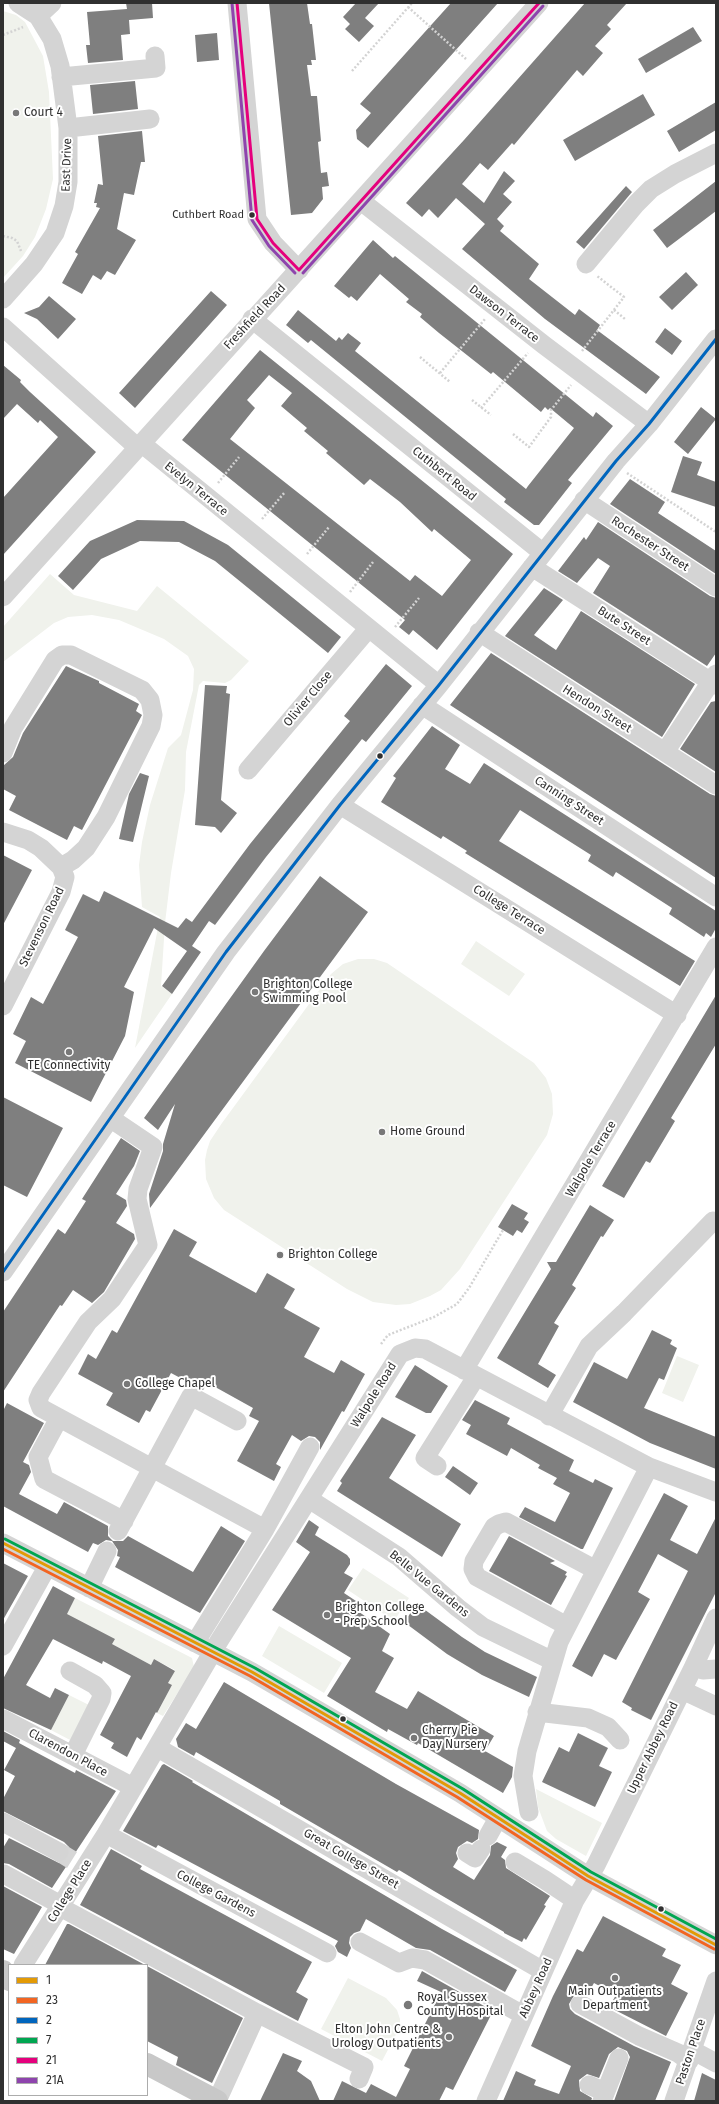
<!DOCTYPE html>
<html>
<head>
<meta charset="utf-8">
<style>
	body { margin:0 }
	#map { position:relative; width:719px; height:2104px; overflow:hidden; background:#fff; font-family:"Fira Sans",sans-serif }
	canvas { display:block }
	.frame { position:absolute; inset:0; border:4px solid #303030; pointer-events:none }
	.legend { position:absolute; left:8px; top:1964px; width:140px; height:132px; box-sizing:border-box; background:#fff; border:1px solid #acacac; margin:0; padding:5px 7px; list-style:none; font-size:12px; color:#303030 }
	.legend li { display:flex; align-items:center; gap:8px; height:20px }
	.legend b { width:20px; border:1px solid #acacac }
</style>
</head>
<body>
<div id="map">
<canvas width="719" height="2104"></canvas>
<div class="frame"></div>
<ul class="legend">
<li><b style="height:5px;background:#e39a05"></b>1</li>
<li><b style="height:5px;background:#f26522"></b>23</li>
<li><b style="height:5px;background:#0065bd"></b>2</li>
<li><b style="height:5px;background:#00a651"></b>7</li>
<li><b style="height:5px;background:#e5007d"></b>21</li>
<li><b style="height:5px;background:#8e44ad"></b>21A</li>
</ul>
</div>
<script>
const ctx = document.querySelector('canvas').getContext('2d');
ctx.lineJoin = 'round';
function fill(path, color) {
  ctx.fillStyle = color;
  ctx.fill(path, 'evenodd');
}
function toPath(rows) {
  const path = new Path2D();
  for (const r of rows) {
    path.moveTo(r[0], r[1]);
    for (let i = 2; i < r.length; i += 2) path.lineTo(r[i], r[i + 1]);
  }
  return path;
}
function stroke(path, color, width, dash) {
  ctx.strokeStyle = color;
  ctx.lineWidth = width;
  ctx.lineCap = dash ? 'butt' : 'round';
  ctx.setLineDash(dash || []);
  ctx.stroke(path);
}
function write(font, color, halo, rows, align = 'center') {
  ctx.font = font + ' "Fira Sans",sans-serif';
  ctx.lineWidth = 4;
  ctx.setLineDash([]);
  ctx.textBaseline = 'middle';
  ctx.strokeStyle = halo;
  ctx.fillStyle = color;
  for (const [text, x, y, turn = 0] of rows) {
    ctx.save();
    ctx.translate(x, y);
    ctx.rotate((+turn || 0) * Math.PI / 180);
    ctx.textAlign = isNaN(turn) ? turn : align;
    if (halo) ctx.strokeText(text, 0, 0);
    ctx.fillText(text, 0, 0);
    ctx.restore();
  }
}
fill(toPath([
	[3,11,16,15,25,22,43,56,49,92,53,179,46,209,35,237,23,256,3,278],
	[50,574,74,595,137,611,157,586,249,661,231,680,225,683,203,681,199,685,186,752,185,790,171,873,165,923,161,986,172,994,135,1048,160,917,142,907,139,865,142,842,150,805,168,748,181,735,193,690,194,669,188,656,164,639,119,620,92,615,68,617,54,623,3,662,3,627],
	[476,941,525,974,509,996,461,964],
	[358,959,374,959,387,963,534,1063,546,1078,552,1094,553,1114,547,1135,460,1269,441,1290,430,1296,410,1304,396,1305,373,1302,347,1289,224,1210,214,1198,206,1179,205,1160,207,1150,210,1141,222,1123,331,974,343,964],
	[677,1356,699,1365,683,1402,662,1393],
	[363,1568,409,1598,394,1621,348,1590],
	[75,1598,192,1658,194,1667,163,1716,157,1713,172,1685,168,1683,175,1670,154,1659,151,1665,112,1644,66,1614],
	[279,1626,342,1663,324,1693,262,1656],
	[69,1695,91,1706,72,1741,51,1730],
	[536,1789,602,1823,586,1856,556,1839,547,1831,538,1807],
	[348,1978,386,1998,397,2010,400,2019,400,2027,382,2061,321,2029]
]), '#f0f2ec');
fill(toPath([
	[126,3,152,3,153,18,129,20,130,34,121,35,123,60,88,63,86,45,90,45,87,12,127,9],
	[269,3,307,3,310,24,312,24,316,60,311,60,312,65,307,65,311,96,317,96,321,141,318,142,321,173,327,172,329,186,322,187,323,199,312,213,291,215],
	[356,3,379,3,365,18,374,26,359,42,345,29,350,24,343,17],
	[451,3,498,3,368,148,357,139,356,130,371,113,360,104],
	[585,3,627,3,607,25,611,29,595,46,603,53,583,76,577,70,514,145,512,143,488,170,480,163,462,184,484,203,504,171,515,181,503,194,512,202,497,219,504,226,500,231,539,264,529,279,575,315,579,309,600,325,597,330,660,377,646,394,545,319,462,249,485,224,456,198,438,218,429,209,422,217,406,203,464,140],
	[693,27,702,41,646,73,638,59],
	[217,33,219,60,197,62,195,35],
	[135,81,138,109,93,114,90,85],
	[643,94,655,115,575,161,563,140],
	[716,102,716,130,679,152,667,131],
	[142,131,145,162,141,162,134,195,124,193,117,229,136,240,115,275,107,271,101,280,93,275,82,294,62,283,78,254,75,252,100,208,96,207,97,203,94,203,98,184,103,185,98,136],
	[716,181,716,211,667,248,653,230],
	[626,186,632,192,584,249,576,242],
	[373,240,393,258,395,256,593,417,596,412,613,426,568,480,572,483,539,525,534,525,504,502,506,499,311,340,308,343,286,325,298,310,336,341,339,337,342,340,348,333,361,343,355,351,526,489,528,486,574,428,550,408,548,410,545,407,541,412,493,372,491,374,439,333,420,317,422,314,406,302,409,299,380,274,357,301,351,296,349,298,334,286],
	[686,272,698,285,672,310,659,297],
	[211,291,227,305,135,408,119,393],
	[49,296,76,319,58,339,37,319,24,313,39,307],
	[665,328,682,341,672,355,655,342],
	[260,350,513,554,437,650,413,630,409,635,399,627,405,620,182,440],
	[269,375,292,393,281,406,307,428,304,431,328,451,326,453,364,485,370,479,400,502,432,532,434,529,471,560,442,596,415,575,410,581,230,439,255,408,247,400],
	[3,365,21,380,20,382,30,392,96,452,3,555,3,498,58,437,40,420,38,423,17,404,3,419],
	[701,407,716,419,688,454,674,442],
	[683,456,702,462,697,475,716,482,716,507,671,492],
	[630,479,665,502,658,513,716,551,716,574,610,504],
	[137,520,184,521,228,545,341,637,328,653,215,561,179,542,140,541,101,559,73,590,58,576,90,541],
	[598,522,710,596,716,598,716,653,707,666,593,593,610,566,598,558,577,583,558,571,584,537,586,540],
	[544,588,563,600,534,635,556,650,581,611,695,684,662,737,505,636],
	[491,653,710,794,716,796,716,878,450,705],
	[386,664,412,686,366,742,362,739,323,787,266,857,215,925,209,921,192,946,201,952,172,994,162,986,187,951,154,928,124,987,134,992,125,1036,91,1102,15,1063,26,1041,13,1034,31,997,43,1004,78,937,65,930,83,894,99,902,104,891,178,928,186,918,192,922,250,844,350,721,344,716],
	[66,666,99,681,99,683,139,704,136,711,142,715,82,830,74,826,67,840,9,810,16,796,3,789,3,766,13,757,23,733],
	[205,685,227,686,226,693,230,694,221,800,237,813,221,833,215,827,195,825],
	[716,701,716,772,680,749,711,702],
	[432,726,460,745,445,769,470,784,484,763,716,911,716,928,711,937,706,933,704,937,669,914,672,908,616,872,613,877,588,861,591,855,520,810,499,841,695,961,680,986,465,853,467,851,443,836,441,839,381,802,396,778,393,776],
	[140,773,149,776,133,842,119,839,129,794],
	[3,855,32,870,3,925],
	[320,876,368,912,150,1208,149,1194,163,1151,163,1144,175,1104,158,1130,144,1118,264,951],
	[716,995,716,1044,671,1118,675,1121,650,1163,646,1161,624,1198,602,1186],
	[3,1097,63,1128,27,1197,3,1185],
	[121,1138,140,1151,134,1166,116,1194,126,1200,127,1206,116,1223,134,1234,135,1239,104,1292,92,1303,73,1290,62,1306,60,1305,3,1392,3,1312,58,1229,65,1234,86,1201,82,1199],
	[512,1204,528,1213,524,1219,529,1222,522,1233,517,1230,513,1236,498,1227],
	[590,1205,614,1220,603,1237,601,1236,572,1285,576,1288,554,1323,559,1326,538,1364,556,1375,548,1388,497,1358,551,1269,547,1262,556,1262],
	[174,1229,197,1242,189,1256,256,1293,267,1273,295,1289,284,1308,320,1328,304,1357,334,1373,341,1360,365,1374,344,1412,342,1411,320,1450,320,1442,315,1437,309,1436,301,1441,292,1435,276,1464,281,1467,274,1481,237,1461,259,1421,249,1416,253,1408,208,1383,203,1390,171,1373,150,1412,146,1410,139,1423,106,1405,113,1393,78,1374,88,1354,96,1359,112,1330,117,1333],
	[652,1330,672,1340,670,1344,677,1348,664,1380,659,1378,644,1408,716,1437,716,1469,650,1443,573,1402,594,1362,627,1379],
	[415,1365,448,1386,431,1413,426,1413,395,1397],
	[475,1400,510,1418,507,1424,574,1460,569,1471,593,1483,595,1479,613,1488,583,1549,581,1549,519,1517,525,1507,555,1522,570,1493,553,1484,557,1478,538,1468,540,1465,511,1448,507,1456,466,1434,471,1425,462,1420],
	[7,1403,44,1423,23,1462,29,1465,31,1472,19,1494,57,1514,64,1502,108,1526,108,1536,113,1541,123,1541,128,1536,193,1572,221,1526,245,1541,200,1613,115,1567,120,1557,117,1556,118,1550,112,1541,106,1540,98,1545,93,1543,88,1552,3,1506,3,1411],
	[382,1417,416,1435,389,1478,461,1524,442,1557,337,1491,342,1483,340,1481],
	[453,1466,478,1483,470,1495,445,1477],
	[664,1493,688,1506,670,1540,697,1554,716,1517,716,1592,651,1720,631,1710,632,1708,622,1702,688,1571,658,1554,638,1592,650,1599,616,1660,604,1654,592,1677,572,1666],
	[309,1520,319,1527,315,1535,347,1555,350,1559,350,1564,344,1573,353,1578,344,1593,359,1603,355,1609,390,1634,382,1651,394,1658,375,1692,407,1709,418,1691,494,1736,485,1751,513,1767,512,1777,503,1793,418,1743,417,1745,388,1729,387,1732,327,1696,351,1658,272,1610,310,1552,296,1542],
	[509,1536,555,1561,550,1563,567,1572,565,1575,567,1576,551,1605,489,1571],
	[3,1563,28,1576,3,1620],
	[53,1586,75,1598,67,1614,115,1639,112,1644,151,1665,154,1659,175,1671,168,1683,172,1685,157,1713,156,1712,141,1740,137,1737,127,1757,111,1748,114,1743,100,1735,131,1676,103,1661,102,1664,53,1639,26,1685,50,1698,55,1688,69,1695,51,1730,3,1708,3,1679],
	[417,1604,462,1637,485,1652,537,1677,529,1697,482,1675,447,1654,404,1622],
	[224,1682,396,1784,479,1830,478,1839,472,1843,467,1841,458,1847,456,1853,458,1859,453,1867,474,1880,490,1855,491,1846,497,1842,507,1847,501,1857,505,1860,506,1868,550,1896,544,1905,546,1906,526,1940,524,1938,522,1942,504,1933,504,1932,434,1891,399,1870,397,1872,280,1804,280,1801,196,1752,194,1756,178,1747,176,1739,186,1723,196,1729],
	[3,1731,20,1740,19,1743,30,1749,75,1773,76,1770,116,1791,52,1888,9,1864,3,1863,3,1848,9,1838,59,1863,65,1861,70,1852,69,1847,64,1842,3,1811,3,1799,15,1776,4,1770,16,1748,3,1741],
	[578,1733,608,1748,599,1766,612,1772,595,1807,542,1782,559,1747,569,1752],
	[164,1764,193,1781,192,1782,442,1929,517,1970,505,1992,430,1950,416,1948,366,1919,360,1931,354,1933,350,1937,349,1943,351,1948,347,1957,338,1952,335,1946,338,1941,325,1934,158,1845,156,1848,123,1831,162,1765],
	[111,1849,142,1866,140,1869,312,1962,296,1992,308,1999,298,2021,80,1905],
	[3,1886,42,1907,14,1954,3,1949],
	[603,1916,666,1949,662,1956,681,1965,671,1984,688,1993,666,2036,609,2007,616,1995,594,1983,587,1995,580,1993,575,1994,569,2004,570,2009,575,2014,634,2046,671,2062,655,2101,614,2101,630,2057,627,2051,618,2047,609,2054,599,2078,587,2074,579,2080,580,2091,592,2098,591,2101,503,2101,516,2071,536,2080,534,2085,559,2094,571,2066,531,2046,553,1996,577,1949,583,1952],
	[67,1924,69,1924,145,1965,45,1965],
	[147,1966,243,2018,212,2083,176,2065,178,2057,147,2041],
	[422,1971,493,2011,453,2090,446,2087,439,2101,333,2101,342,2081,366,2093,371,2084,396,2097,410,2069,404,2066,441,1992,417,1981],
	[283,2053,302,2061,297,2071,311,2081,320,2101,260,2101],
	[702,2073,716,2080,716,2101,694,2101]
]), '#7f7f7f');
stroke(toPath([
	[59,1852,72,1860]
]), '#d6d6d6', 19, [19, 10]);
stroke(toPath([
	[408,7,466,59],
	[3,35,23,27],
	[352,71,412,3],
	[3,236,12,238,17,241,21,251],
	[614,310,625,319],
	[582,351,624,297,597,276],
	[420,357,450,382],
	[440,373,485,319],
	[472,400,491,415],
	[481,408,528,353],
	[513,434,529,447,551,417,551,410,571,385],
	[627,473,716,532],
	[218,483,239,457],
	[262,519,285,492],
	[307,554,329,527],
	[350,592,373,562],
	[395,627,419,598],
	[381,1344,388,1335,434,1317,457,1304,469,1288,503,1230]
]), '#d3d3d3', 2.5, [2, 2]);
stroke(toPath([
	[18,3,38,16,52,3],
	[237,3,257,219,273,243,299,270],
	[61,77,156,68,155,56],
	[68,128,150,119],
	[361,201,544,345,649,424],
	[586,264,636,204,651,189,675,174,716,153],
	[3,299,34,264,55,233,64,206,68,182,68,128,60,66,52,39,38,16],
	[252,319,543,553],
	[3,327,137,447],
	[141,443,439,685],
	[584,500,716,587],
	[532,567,716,685],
	[3,597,539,3],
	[479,632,716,785],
	[422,705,716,897],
	[665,752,716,674],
	[3,753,13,728,55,660,62,655,71,655,142,690,150,700,153,715,151,726,106,817,86,848,73,860,61,867],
	[248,770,368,629],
	[340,805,677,1015],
	[3,832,28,840,41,848,61,867,65,877,61,892,3,1006],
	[110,1118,153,1147,138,1189,137,1199,148,1245,112,1299,88,1322,41,1393,38,1400,41,1408,265,1529],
	[3,1272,226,952,340,805,439,685,616,461,649,424,716,339],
	[464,1370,716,947],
	[549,1416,589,1346,624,1313,713,1221],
	[59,1418,38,1457,44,1479,124,1521],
	[437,1466,425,1458,476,1377],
	[309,1499,399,1557,458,1608,483,1627,553,1661],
	[118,1531,191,1396,237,1421],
	[3,1543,252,1672,460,1793,588,1876,716,1945],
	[89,1588,107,1551],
	[567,1626,477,1577,473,1569,474,1561,494,1527,499,1524,506,1522,596,1570],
	[195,1643,265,1529,310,1447],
	[3,1646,47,1567],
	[694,1666,703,1670,716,1669],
	[70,1671,95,1685,102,1693,101,1699,73,1755],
	[682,1690,716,1706],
	[537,1712,588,1718,608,1727,620,1740],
	[3,1719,133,1787],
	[158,1748,543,1971],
	[529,1812,523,1776,527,1751,559,1642,649,1467],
	[3,1822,59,1852],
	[106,1834,327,1953],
	[488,1836,498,1818],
	[467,1853,475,1858,481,1849],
	[515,1862,545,1880,575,1900],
	[4,1874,61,1905],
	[60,1907,257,2013,217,2101],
	[360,1942,399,1963,412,1958,425,1960,523,2015],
	[23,1965,106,1834,219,1641,400,1354,415,1348,425,1349,649,1467,716,1492],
	[580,2004,639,2036,678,2053,689,2061],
	[257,2013,364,2067,359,2079],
	[692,2050,716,2063],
	[589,2085,605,2092],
	[486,2101,575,1900,596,1865,694,1666,716,1618],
	[602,2101,619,2058],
	[674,2101,716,1981]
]), '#d4d4d4', 19);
stroke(toPath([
	[3,1971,9,1980],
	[147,2064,217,2101]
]), '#c8c8c8', 22);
stroke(toPath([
	[3,1543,252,1672,460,1793,588,1876,716,1945]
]), '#e39a05', 3);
stroke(toPath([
	[3,1549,250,1676,457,1797,586,1880,714,1949]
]), '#f26522', 3);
stroke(toPath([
	[3,1272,226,952,340,805,439,685,616,461,649,424,716,339]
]), '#0065bd', 3);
stroke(toPath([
	[5,1539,255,1668,463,1789,591,1872,716,1939]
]), '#00a651', 3);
stroke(toPath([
	[237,3,257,219,273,243,299,270],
	[299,270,539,3]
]), '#e5007d', 3);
stroke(toPath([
	[232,3,252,220,269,246,295,273],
	[303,273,543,6]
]), '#8e44ad', 3);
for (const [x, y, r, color] of [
	[16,113,4,"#787878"],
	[252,215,3.5,"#303030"],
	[380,756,3.5,"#303030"],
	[255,992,4,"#787878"],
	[69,1052,4,"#787878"],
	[382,1132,4,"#787878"],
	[280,1255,4,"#787878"],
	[127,1384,4,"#787878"],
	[327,1615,4,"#787878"],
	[343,1719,3.5,"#303030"],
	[414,1738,4,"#787878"],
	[661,1909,3.5,"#303030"],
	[615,1978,4,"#787878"],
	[408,2005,5,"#787878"],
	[449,2037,4,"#787878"]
]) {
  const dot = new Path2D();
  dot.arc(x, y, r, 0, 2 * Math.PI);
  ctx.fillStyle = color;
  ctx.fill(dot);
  stroke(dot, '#fff', 1.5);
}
write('11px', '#303030', '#fff', [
	["Cuthbert Road",244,215]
], 'right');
write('12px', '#303030', '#fff', [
	["Court 4",24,113],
	["Brighton College",263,985],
	["Swimming Pool",263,999],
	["TE Connectivity",69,1066,"center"],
	["Home Ground",390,1132],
	["Brighton College",288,1255],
	["College Chapel",135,1384],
	["Brighton College",335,1608],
	["- Prep School",335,1622],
	["Cherry Pie",422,1731],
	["Day Nursery",422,1745],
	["Main Outpatients",615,1992,"center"],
	["Department",615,2006,"center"],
	["Royal Sussex",417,1998],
	["County Hospital",417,2012],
	["Elton John Centre &",441,2030,"right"],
	["Urology Outpatients",441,2044,"right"]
], 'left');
write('12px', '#303030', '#fff', [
	["East Drive",67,165,-88],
	["Dawson Terrace",504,314,38],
	["Freshfield Road",255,317,-47],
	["Cuthbert Road",444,474,39],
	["Evelyn Terrace",196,489,39],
	["Rochester Street",650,544,33],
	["Bute Street",624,626,33],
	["Olivier Close",308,699,-50],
	["Hendon Street",597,709,32],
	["Canning Street",569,801,33],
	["College Terrace",509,910,32],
	["Stevenson Road",42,927,-64],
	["Walpole Terrace",591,1159,-59],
	["Walpole Road",374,1395,-58],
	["Belle Vue Gardens",429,1584,39],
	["Upper Abbey Road",653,1748,-64],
	["Clarendon Place",68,1753,28],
	["Great College Street",351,1859,30],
	["College Place",70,1891,-58],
	["College Gardens",216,1894,28],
	["Abbey Road",536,1988,-66],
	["Paston Place",691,2052,-71]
]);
</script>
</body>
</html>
